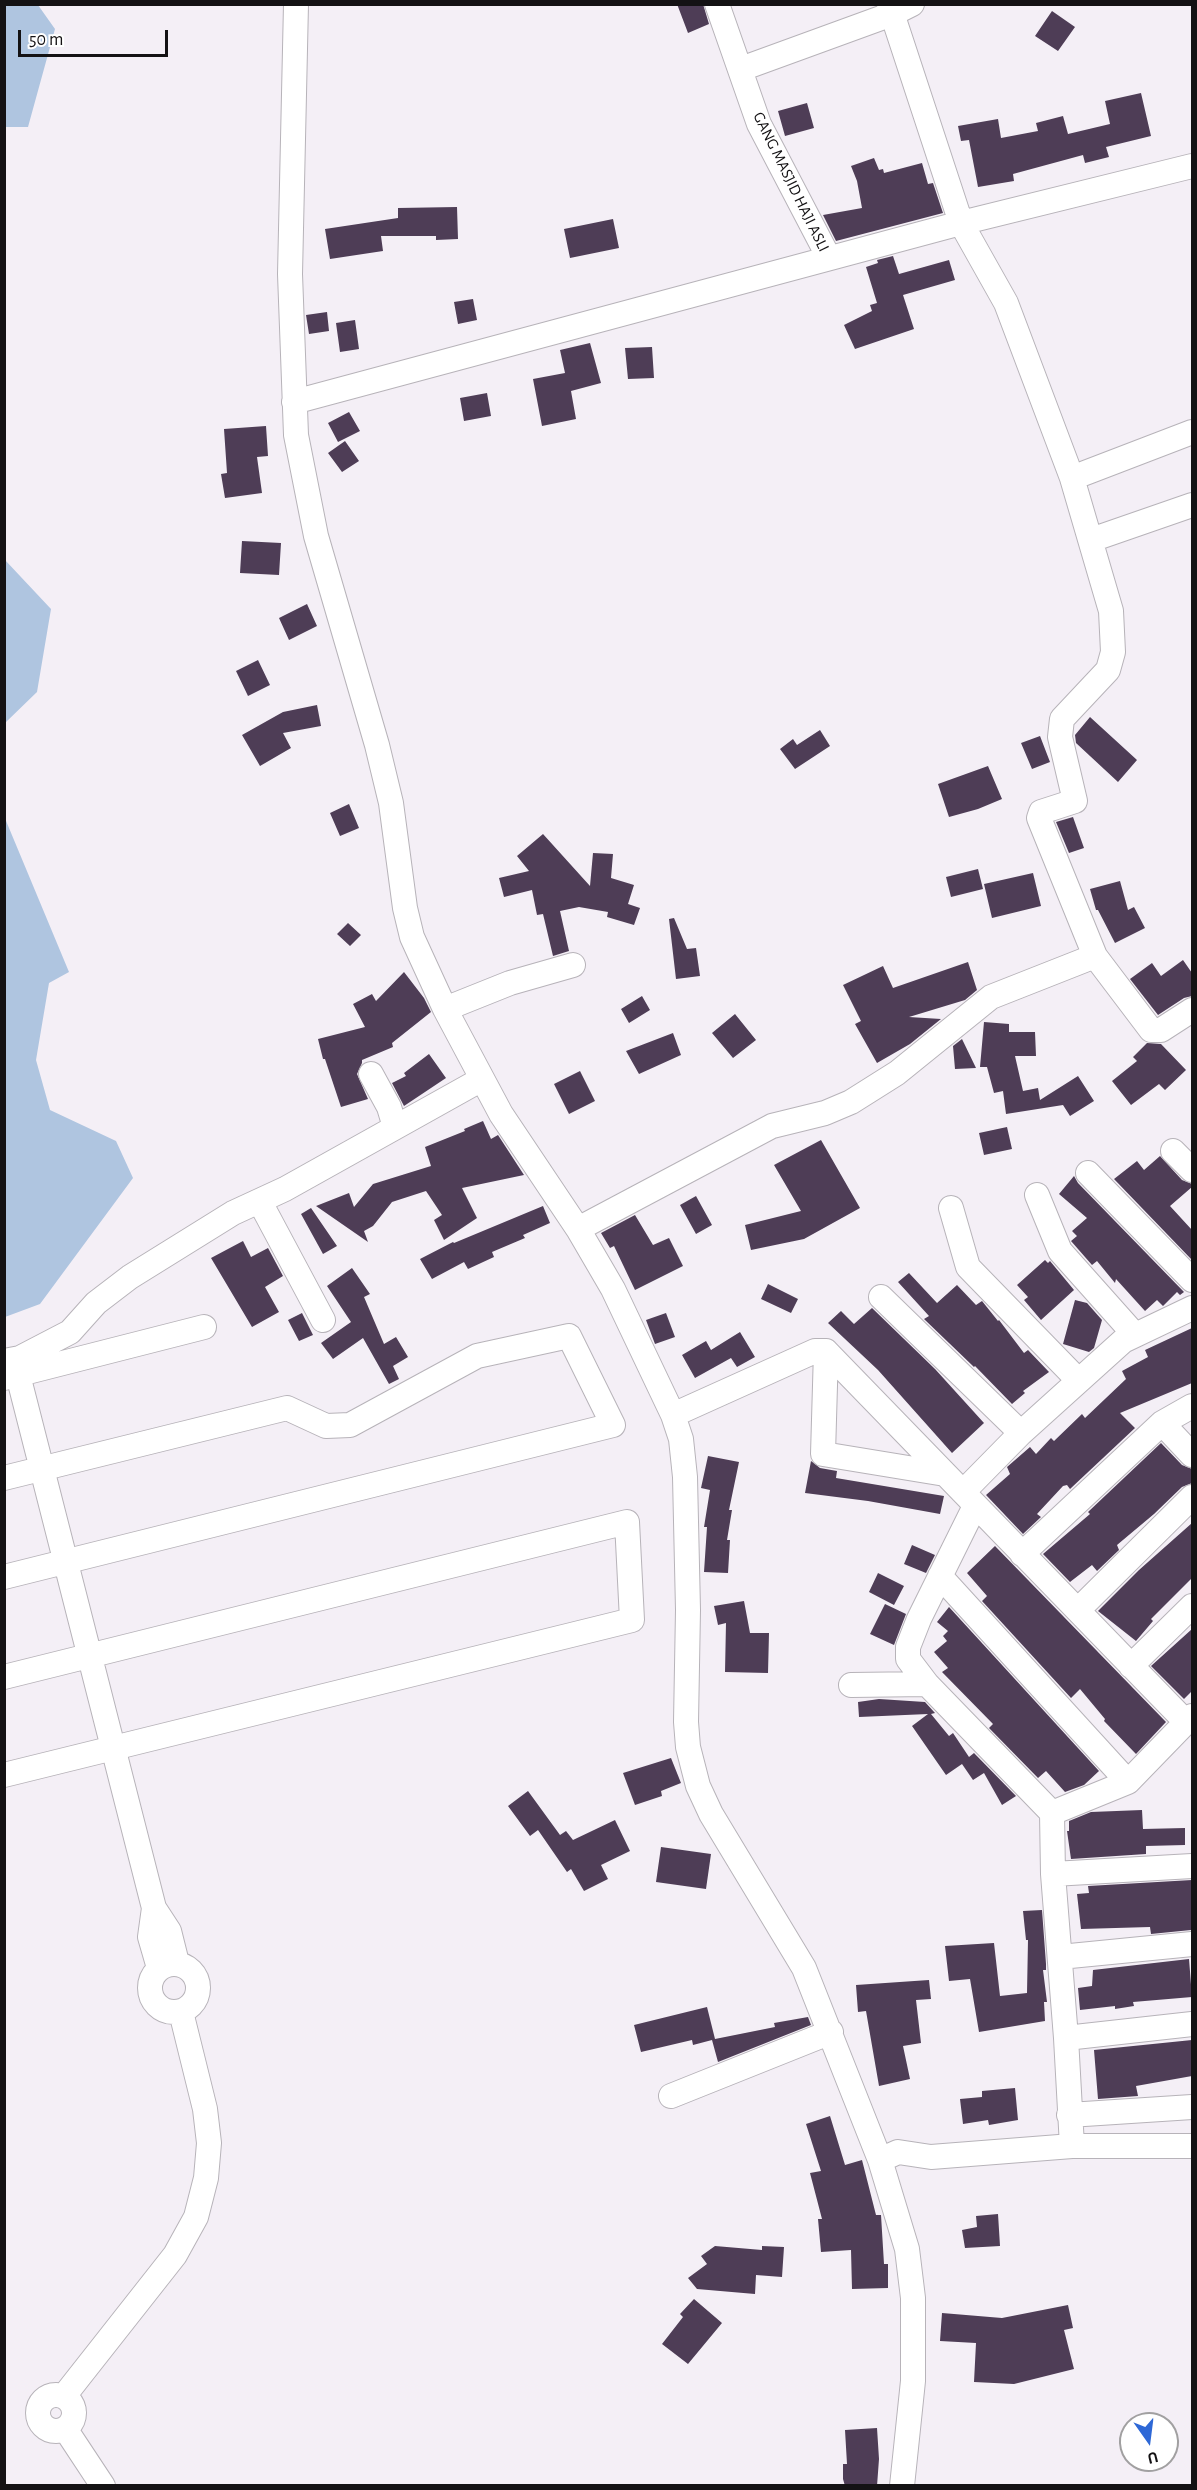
<!DOCTYPE html>
<html>
<head>
<meta charset="utf-8">
<style>
	body { margin:0 }
	#map { position:relative; width:1197px; height:2490px; overflow:hidden; background:#f4eff6; font-family:"Alegreya Sans",sans-serif }
	canvas { display:block }
	.frame { position:absolute; inset:0; border:6px solid #141214; pointer-events:none }
	.north { position:absolute; left:1119px; top:2412px; width:60px; height:60px; box-sizing:border-box; background:#fff; border:2px solid #a1a0a1; border-radius:50%; rotate:166deg; font-size:16px; font-weight:700; line-height:24px; text-align:center; color:#141214 }
	.north::after { content:''; display:block; margin:auto; width:21px; height:27px; background:#2e68d6; clip-path:polygon(50% 0,100% 100%,50% 72%,0 100%) }
	.scale { position:absolute; left:18px; top:30px; width:150px; height:27px; box-sizing:border-box; border:3px solid #141214; border-top:0; padding-left:8px; font-size:18px; line-height:21px; white-space:nowrap; color:#141214; -webkit-text-stroke:4px #fff; paint-order:stroke }
</style>
</head>
<body>
<div id="map">
<canvas width="1197" height="2490"></canvas>
<div class="frame"></div>
<div class="north">U</div>
<div class="scale">50 m</div>
</div>
<script>
const ctx = document.querySelector('canvas').getContext('2d');
ctx.lineJoin = 'round';
function fill(path, color) {
  ctx.fillStyle = color;
  ctx.fill(path, 'evenodd');
}
function toPath(rows) {
  const path = new Path2D();
  for (const r of rows) {
    if (r.length === 3) {
      path.moveTo(r[0] + r[2], r[1]);
      path.arc(r[0], r[1], r[2], 0, 2 * Math.PI);
      continue;
    }
    path.moveTo(r[0], r[1]);
    for (let i = 2; i < r.length; i += 2) path.lineTo(r[i], r[i + 1]);
  }
  return path;
}
function stroke(path, color, width, dash) {
  ctx.strokeStyle = color;
  ctx.lineWidth = width;
  ctx.lineCap = dash ? 'butt' : 'round';
  ctx.setLineDash(dash || []);
  ctx.stroke(path);
}
function write(font, color, halo, rows, align = 'center') {
  ctx.font = font + ' "Alegreya Sans",sans-serif';
  ctx.lineWidth = 6;
  ctx.setLineDash([]);
  ctx.textBaseline = 'middle';
  ctx.strokeStyle = halo;
  ctx.fillStyle = color;
  for (const [text, x, y, turn = 0] of rows) {
    ctx.save();
    ctx.translate(x, y);
    ctx.rotate((+turn || 0) * Math.PI / 180);
    ctx.textAlign = isNaN(turn) ? turn : align;
    if (halo) ctx.strokeText(text, 0, 0);
    ctx.fillText(text, 0, 0);
    ctx.restore();
  }
}
fill(toPath([
	[4,5,38,5,55,29,28,127,5,127],
	[5,560,51,609,37,692,5,723],
	[4,816,69,972,49,983,36,1060,50,1110,116,1141,133,1178,40,1304,5,1317]
]), '#afc5e0');
fill(toPath([
	[677,4,703,4,709,24,688,33],
	[1052,11,1075,27,1058,51,1035,36],
	[1141,93,1151,136,1106,147,1109,157,1085,163,1083,155,1013,174,1014,181,978,187,969,140,961,141,958,126,998,119,1001,138,1038,131,1036,123,1063,116,1068,134,1110,124,1105,101],
	[807,103,814,128,785,136,778,111],
	[874,158,879,170,883,169,884,173,922,163,928,184,933,183,943,213,836,241,823,215,862,208,857,181,851,166],
	[457,207,458,239,436,240,436,236,381,236,383,251,330,259,325,229,398,218,398,208],
	[613,219,619,248,570,258,564,229],
	[893,256,899,274,949,260,955,280,903,295,914,329,855,349,844,325,872,311,870,305,877,303,866,267,878,263,877,260],
	[473,299,477,320,458,324,454,302],
	[327,312,329,331,309,334,306,315],
	[355,320,359,349,340,352,336,323],
	[590,343,601,383,571,391,576,419,542,426,533,379,565,373,560,350],
	[652,347,654,378,628,379,625,348],
	[487,393,491,416,464,421,460,398],
	[349,412,360,431,338,442,328,423],
	[266,426,268,456,257,457,262,493,225,498,221,474,227,473,224,429],
	[345,441,359,461,342,472,328,453],
	[242,541,281,543,279,575,240,573],
	[307,604,317,626,289,640,279,618],
	[258,660,270,685,248,696,236,671],
	[317,705,321,726,283,733,291,748,260,766,242,735,283,712],
	[1090,717,1137,760,1118,782,1076,743,1075,735],
	[820,730,830,746,795,769,780,749,793,739,797,745],
	[1040,736,1050,762,1032,769,1021,743],
	[988,766,1002,799,978,809,949,817,938,784],
	[349,804,359,828,340,836,330,813],
	[1073,817,1084,848,1069,853,1056,822],
	[543,834,590,886,593,853,613,854,611,878,634,885,628,904,640,908,634,925,607,917,608,912,579,907,560,911,569,951,553,956,543,914,537,915,532,890,504,897,499,878,529,871,517,856],
	[978,869,983,889,951,897,946,877],
	[1033,873,1041,906,992,918,984,884],
	[1120,881,1128,910,1134,907,1145,928,1115,943,1098,910,1096,910,1090,889],
	[674,918,687,949,696,948,700,976,676,979,669,919],
	[348,923,361,935,350,946,337,934],
	[1183,960,1192,973,1192,996,1184,998,1158,1015,1130,979,1152,963,1161,976],
	[968,962,977,990,965,1000,909,1017,941,1019,910,1044,877,1063,855,1024,861,1021,843,985,883,966,893,988],
	[404,972,424,998,431,1012,392,1043,393,1047,362,1060,362,1063,357,1074,368,1099,341,1107,325,1059,323,1059,318,1039,365,1027,353,1004,372,994,376,1001],
	[642,996,650,1010,629,1023,621,1009],
	[735,1014,756,1040,733,1058,712,1033],
	[984,1022,1009,1024,1009,1032,1035,1032,1036,1056,1015,1056,1023,1091,1038,1088,1040,1100,1078,1076,1094,1101,1070,1116,1063,1105,1006,1114,1003,1091,994,1093,987,1067,980,1067],
	[673,1033,681,1055,639,1074,626,1051],
	[962,1039,976,1068,955,1069,953,1046],
	[1147,1043,1161,1044,1186,1070,1165,1090,1159,1084,1131,1105,1112,1081,1137,1061,1133,1057],
	[429,1054,446,1078,404,1106,392,1083,406,1076,404,1073],
	[580,1071,595,1101,569,1114,554,1084],
	[483,1121,491,1139,498,1135,524,1175,462,1188,477,1218,444,1240,434,1220,442,1215,426,1191,392,1202,373,1226,364,1231,368,1242,316,1206,349,1193,354,1207,373,1184,431,1166,425,1147,465,1131,464,1129],
	[1007,1127,1012,1149,984,1155,979,1133],
	[821,1140,860,1208,804,1239,751,1250,745,1225,801,1211,774,1165],
	[1160,1156,1182,1180,1192,1184,1192,1187,1170,1206,1192,1230,1192,1260,1114,1179,1137,1161,1144,1170],
	[1074,1176,1078,1183,1184,1292,1180,1295,1177,1292,1163,1306,1157,1300,1145,1311,1116,1279,1115,1283,1097,1261,1092,1265,1071,1241,1077,1236,1072,1231,1087,1218,1059,1194],
	[696,1196,712,1225,696,1234,680,1205],
	[543,1206,550,1223,523,1235,525,1238,492,1252,494,1257,468,1269,464,1262,432,1279,420,1259,453,1242,454,1243],
	[311,1208,337,1246,323,1254,301,1214],
	[635,1215,653,1245,669,1238,683,1266,635,1290,614,1246,610,1248,601,1233],
	[243,1241,251,1257,268,1248,283,1276,265,1287,279,1312,252,1327,211,1258],
	[1045,1260,1048,1263,1050,1261,1074,1290,1041,1320,1024,1300,1028,1297,1017,1285],
	[352,1268,370,1294,364,1297,384,1344,396,1337,408,1357,393,1366,399,1379,389,1384,363,1338,333,1359,321,1343,351,1322,327,1286],
	[909,1273,937,1303,957,1285,976,1305,982,1301,998,1321,999,1320,1024,1353,1028,1350,1049,1372,1023,1391,1025,1393,1012,1404,975,1366,974,1367,924,1319,929,1316,898,1282],
	[768,1284,798,1299,791,1313,761,1299],
	[1075,1300,1087,1303,1102,1320,1094,1348,1089,1352,1063,1344],
	[872,1308,935,1369,984,1423,952,1453,878,1370,828,1323,841,1311,854,1324],
	[302,1313,313,1335,299,1341,288,1320],
	[666,1313,675,1337,655,1344,646,1320],
	[1192,1328,1192,1383,1120,1413,1135,1428,1070,1489,1067,1485,1063,1486,1037,1514,1041,1517,1023,1534,986,1495,1010,1474,1007,1467,1030,1447,1036,1454,1051,1438,1054,1441,1082,1414,1085,1418,1126,1379,1122,1371,1148,1357,1145,1350],
	[740,1332,755,1357,737,1367,731,1358,695,1378,682,1355,706,1341,711,1350],
	[1161,1443,1182,1465,1192,1469,1192,1483,1182,1487,1154,1514,1117,1545,1119,1550,1097,1571,1092,1565,1070,1582,1043,1554,1090,1514,1088,1512],
	[708,1456,739,1462,729,1510,732,1510,727,1540,730,1540,728,1573,704,1572,707,1527,704,1527,710,1490,701,1488],
	[811,1461,820,1468,837,1471,836,1478,944,1496,940,1514,868,1501,805,1493],
	[1192,1523,1192,1578,1151,1619,1153,1621,1136,1641,1098,1611,1139,1570],
	[912,1545,935,1555,926,1573,904,1564],
	[995,1546,1166,1722,1136,1754,1104,1721,1105,1719,1080,1689,1071,1698,982,1601,987,1596,967,1573],
	[878,1573,904,1586,894,1605,869,1592],
	[744,1601,750,1633,769,1633,768,1673,725,1672,726,1623,718,1625,714,1606],
	[885,1604,906,1614,894,1645,870,1634],
	[949,1607,1099,1771,1084,1785,1065,1792,1046,1771,1038,1778,989,1728,993,1724,942,1672,948,1668,934,1652,947,1641,943,1636,948,1631,937,1622],
	[1192,1629,1192,1691,1184,1699,1151,1666],
	[879,1699,925,1702,935,1713,931,1714,949,1736,953,1733,969,1757,974,1753,1016,1796,1002,1805,984,1773,973,1780,962,1764,946,1775,912,1726,928,1714,859,1717,858,1702],
	[671,1758,681,1783,661,1791,662,1796,635,1805,623,1773],
	[528,1791,560,1835,566,1831,573,1840,615,1820,630,1851,601,1865,608,1879,584,1891,571,1869,567,1872,538,1830,530,1836,508,1806],
	[1142,1810,1143,1829,1185,1828,1185,1845,1146,1846,1146,1854,1071,1859,1067,1831,1069,1831,1069,1821,1091,1812],
	[661,1847,711,1854,706,1889,656,1882],
	[1192,1880,1191,1930,1151,1934,1150,1927,1081,1929,1077,1894,1089,1893,1088,1886],
	[1042,1910,1046,1964,1046,1970,1043,1970,1047,2002,1044,2002,1045,2021,979,2032,970,1979,949,1981,945,1946,994,1943,1000,1996,1027,1993,1028,1940,1026,1940,1023,1911],
	[1189,1959,1192,1997,1133,2002,1134,2006,1115,2009,1115,2006,1080,2010,1078,1988,1092,1986,1093,1970],
	[929,1980,931,1999,916,2000,921,2043,903,2046,910,2079,879,2086,866,2011,858,2012,856,1985],
	[707,2007,715,2039,775,2027,774,2023,808,2017,811,2025,718,2062,712,2040,693,2045,692,2040,641,2052,634,2025],
	[1192,2040,1192,2076,1136,2086,1138,2096,1098,2099,1094,2050],
	[1015,2088,1018,2120,989,2125,988,2120,963,2124,960,2099,982,2097,982,2091],
	[830,2116,845,2165,862,2160,876,2215,881,2215,884,2264,888,2264,888,2288,852,2289,851,2250,821,2252,818,2219,822,2219,810,2173,821,2171,806,2124],
	[998,2214,1000,2246,965,2248,962,2230,977,2227,976,2216],
	[715,2246,762,2250,762,2246,784,2247,782,2277,756,2275,755,2294,697,2289,688,2278,707,2264,701,2256],
	[694,2299,722,2323,688,2364,662,2344,683,2317,680,2314],
	[1068,2305,1073,2328,1064,2330,1074,2369,1014,2384,974,2382,976,2343,940,2341,942,2313,1002,2318],
	[877,2428,879,2459,877,2486,845,2486,843,2479,843,2464,847,2464,845,2430]
]), '#4e3d56');
const street = toPath([
	[296,4,290,274,296,435,316,536,377,745,391,803,405,908,412,937,445,1009,501,1114,578,1229,613,1289,673,1415,681,1439,685,1477,688,1610,686,1722,688,1747,698,1786,711,1814,804,1968,880,2160,907,2249,913,2298,913,2381,902,2486],
	[717,4,759,124,829,258],
	[889,4,961,223,1006,303,1072,478,1111,611,1113,652,1108,670,1062,719,1060,737,1075,801,1041,812,1039,818,1095,956,1151,1030,1161,1030,1192,1010],
	[741,69,892,14,912,4],
	[294,402,961,223,1192,166],
	[1072,478,1192,432],
	[1091,540,1192,505],
	[445,1009,510,983,573,965],
	[371,1074,389,1107,395,1127],
	[1173,1151,1192,1170],
	[1088,1173,1192,1280],
	[1037,1195,1060,1251,1134,1334],
	[260,1202,323,1320],
	[951,1208,968,1267,1078,1380],
	[578,1229,772,1126,825,1113,851,1102,897,1073,991,997,1095,956],
	[881,1297,1021,1433],
	[826,1351,823,1454,945,1474],
	[4,1361,20,1358,70,1332,96,1303,130,1277,233,1213,285,1189,482,1079],
	[18,1375,154,1908,169,1931,177,1963],
	[4,1378,204,1327],
	[673,1415,815,1351,826,1351,1186,1722],
	[1162,1423,1192,1455],
	[4,1478,287,1408,326,1426,350,1425,477,1356,569,1336,613,1425,4,1577],
	[963,1492,1021,1433,1123,1341,1192,1308],
	[975,1506,919,1619,908,1647,908,1659,927,1684,1052,1813,1053,1874,1066,2038,1072,2146],
	[1022,1554,1162,1423,1192,1406],
	[940,1576,1128,1782],
	[1078,1610,1192,1497],
	[1131,1666,1192,1606],
	[4,1677,627,1522,632,1620,4,1775],
	[851,1685,927,1684],
	[1052,1813,1128,1782,1192,1716],
	[1053,1874,1192,1866],
	[154,1908,150,1937,159,1968],
	[1060,1957,1192,1944],
	[174,1988,24],
	[1066,2038,1192,2024],
	[671,2096,831,2032],
	[1069,2115,1192,2107],
	[880,2160,898,2152,931,2157,1072,2146,1192,2146],
	[56,2413,18],
	[64,2396,175,2255,196,2217,206,2178,209,2143,205,2109,181,2012],
	[66,2430,103,2486]
]);
stroke(street, '#b7b3b9', 26);
stroke(street, '#fff', 24);
write('16px', '#141214', '#fff', [
	["GANG MASJID HAJI ASLI",791,182,64]
]);
</script>
</body>
</html>
